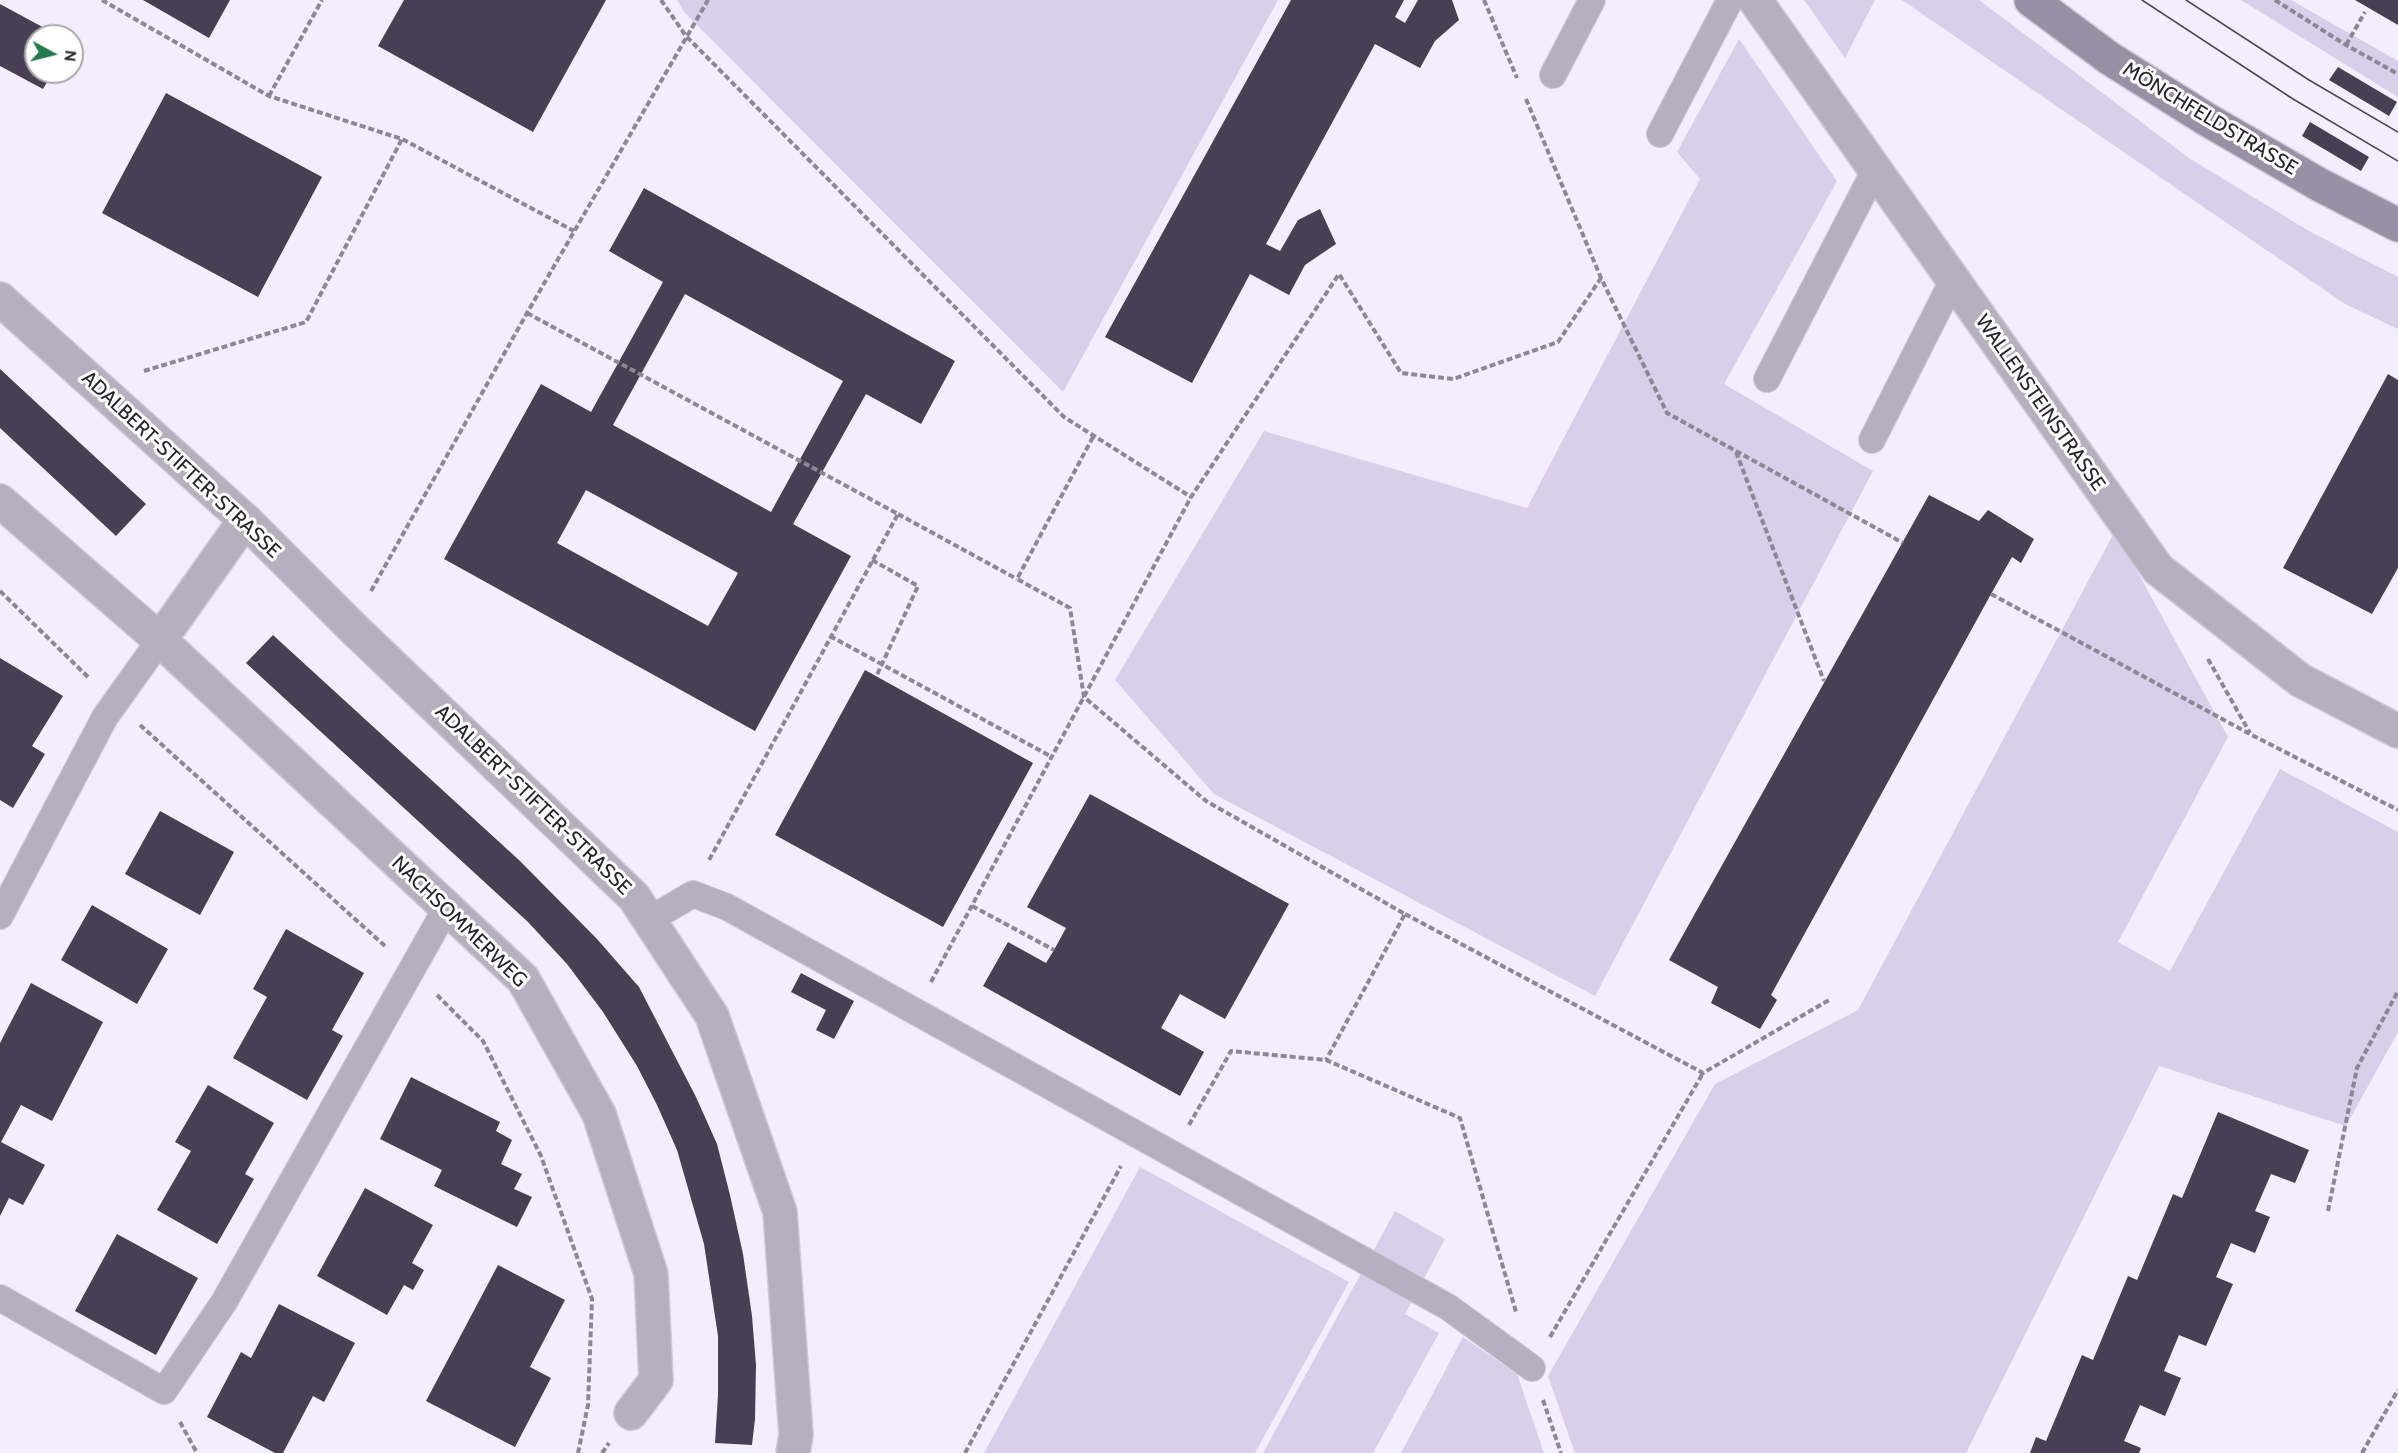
<!DOCTYPE html>
<html>
<head>
<meta charset="utf-8">
<style>
	body { margin:0 }
	#map { position:relative; width:2398px; height:1453px; overflow:hidden; background:#f4edfd; font-family:Cabin,sans-serif }
	canvas { display:block }
	.north { position:absolute; left:24px; top:24px; width:60px; height:60px; box-sizing:border-box; background:#fff; border:2px solid #a9a7ab; border-radius:50%; rotate:97deg; font-size:16px; font-weight:700; line-height:24px; text-align:center; color:#28242e }
	.north::after { content:''; display:block; margin:auto; width:21px; height:27px; background:#26794a; clip-path:polygon(50% 0,100% 100%,50% 72%,0 100%) }
</style>
</head>
<body>
<div id="map">
<canvas width="2398" height="1453"></canvas>
<div class="north">N</div>
</div>
<script>
const ctx = document.querySelector('canvas').getContext('2d');
ctx.lineJoin = 'round';
function fill(path, color) {
  ctx.fillStyle = color;
  ctx.fill(path, 'evenodd');
}
function toPath(rows) {
  const path = new Path2D();
  for (const r of rows) {
    path.moveTo(r[0], r[1]);
    for (let i = 2; i < r.length; i += 2) path.lineTo(r[i], r[i + 1]);
  }
  return path;
}
function stroke(path, color, width, dash) {
  ctx.strokeStyle = color;
  ctx.lineWidth = width;
  ctx.lineCap = dash ? 'butt' : 'round';
  ctx.setLineDash(dash || []);
  ctx.stroke(path);
}
function write(font, color, halo, rows, align = 'center') {
  ctx.font = font + ' Cabin,sans-serif';
  ctx.lineWidth = 6;
  ctx.setLineDash([]);
  ctx.textBaseline = 'middle';
  ctx.strokeStyle = halo;
  ctx.fillStyle = color;
  for (const [text, x, y, turn = 0] of rows) {
    ctx.save();
    ctx.translate(x, y);
    ctx.rotate((+turn || 0) * Math.PI / 180);
    ctx.textAlign = isNaN(turn) ? turn : align;
    if (halo) ctx.strokeText(text, 0, 0);
    ctx.fillText(text, 0, 0);
    ctx.restore();
  }
}
fill(toPath([
	[677,0,1278,0,1063,392,684,12],
	[1804,0,1875,0,1845,58],
	[1902,0,1979,0,2189,158,2309,231,2398,277,2398,329,2345,304],
	[2241,0,2291,0,2398,61,2398,97],
	[1739,39,1837,181,1724,384,1873,471,1595,996,1214,794,1115,680,1264,431,1527,508,1700,179,1677,152],
	[2115,531,2228,737,2118,942,2170,971,2280,769,2398,832,2398,1032,2346,1126,2159,1066,1966,1453,1575,1453,1548,1376,1715,1084,1858,1010],
	[1140,1167,1349,1282,1255,1453,984,1453],
	[1395,1211,1445,1239,1405,1314,1439,1333,1373,1453,1263,1453],
	[1463,1337,1517,1374,1544,1453,1401,1453]
]), '#daceeb');
fill(toPath([
	[143,0,230,0,209,38],
	[404,0,606,0,533,132,378,46],
	[1291,0,1404,0,1395,17,1405,23,1418,0,1452,0,1459,20,1435,41,1420,68,1375,44,1266,244,1280,251,1298,220,1320,209,1336,244,1305,265,1289,295,1250,274,1192,383,1105,337],
	[2355,0,2398,0,2398,25,2367,7],
	[0,4,59,36,36,36,36,72,53,72,43,89,0,66],
	[2338,67,2397,102,2389,116,2329,80],
	[166,93,322,177,258,297,102,213],
	[2310,122,2369,157,2361,171,2302,136],
	[644,188,955,361,921,424,866,394,793,524,851,556,755,731,444,559,541,384,591,412,663,282,609,251],
	[685,294,843,381,771,512,613,425],
	[586,490,738,573,708,626,557,543],
	[0,369,146,504,116,536,0,428],
	[2388,374,2398,380,2398,568,2372,614,2283,568],
	[1929,495,1979,521,1988,510,2034,539,2021,563,2012,557,1991,594,1771,995,1777,1000,1760,1029,1711,1003,1718,987,1669,960],
	[273,635,520,861,597,939,639,987,696,1097,717,1144,730,1195,743,1254,752,1316,756,1365,755,1419,752,1445,715,1443,718,1395,718,1336,704,1244,677,1150,657,1105,637,1066,603,1012,567,964,528,922,246,663],
	[0,658,63,696,32,746,45,754,13,808,0,800],
	[865,670,1033,763,943,927,775,835],
	[1090,794,1289,904,1225,1019,1180,994,1161,1028,1204,1052,1180,1096,983,986,1008,942,1046,963,1054,950,1066,928,1027,907],
	[160,811,234,852,200,915,125,874],
	[92,905,168,949,137,1004,61,960],
	[286,929,364,973,332,1030,343,1036,307,1100,233,1058,267,997,253,989],
	[801,973,854,1001,834,1039,816,1030,826,1010,791,992],
	[31,983,103,1022,52,1121,21,1105,1,1142,45,1165,23,1205,9,1198,0,1216,0,1043],
	[411,1077,500,1122,496,1131,512,1140,501,1164,522,1174,514,1189,532,1197,517,1227,434,1186,442,1170,380,1139],
	[208,1085,274,1123,245,1174,254,1179,217,1244,157,1210,191,1151,175,1142],
	[2218,1112,2309,1150,2295,1183,2271,1174,2255,1211,2270,1217,2255,1253,2231,1243,2216,1277,2233,1284,2206,1346,2179,1335,2164,1371,2181,1378,2165,1416,2140,1405,2124,1441,2141,1448,2139,1453,2030,1453,2036,1437,2046,1441,2082,1355,2093,1360,2128,1276,2137,1280,2173,1194,2182,1198],
	[365,1188,433,1225,412,1263,424,1270,413,1290,404,1285,387,1315,317,1276],
	[117,1234,198,1278,156,1355,75,1311],
	[498,1265,565,1300,530,1367,551,1378,515,1447,426,1401],
	[279,1304,355,1343,324,1402,313,1396,283,1453,275,1453,207,1417,241,1352,251,1358]
]), '#483f54');
const lane = toPath([
	[1553,75,1592,0],
	[1660,134,1730,0],
	[1767,379,1875,170],
	[1872,440,1953,280],
	[0,916,105,717,160,640],
	[649,920,693,894,727,907,1448,1307,1532,1368],
	[0,1298,164,1391,224,1302,447,907]
]);
const street = toPath([
	[1755,0,2158,569,2300,680,2398,731],
	[0,299,245,520,351,626,634,897,712,1016,780,1212,796,1435,793,1453],
	[0,501,160,640,523,979,599,1114,651,1274,656,1380,631,1413],
	[160,640,245,520]
]);
const secondary = toPath([
	[2031,0,2109,58,2206,119,2320,185,2398,225]
]);
stroke(lane, '#cfc9d8', 28);
stroke(street, '#cfc9d8', 36);
stroke(secondary, '#cfc9d8', 36);
stroke(toPath([
	[102,0,269,96,402,139,574,231],
	[661,0,686,36,1064,417,1191,497],
	[1484,0,1517,78],
	[2275,0,2346,45,2398,74],
	[2346,45,2365,12],
	[269,96,322,0],
	[1526,99,1601,278,1667,413,1903,543],
	[527,313,898,514,708,862],
	[144,371,306,322,402,139],
	[1093,437,1017,579,1070,608,1084,697,1206,801,1405,914,1326,1060],
	[1736,452,1824,681],
	[898,514,1017,579],
	[872,560,918,586,876,677],
	[0,591,90,679],
	[371,591,527,313,708,0],
	[1991,594,2250,734,2398,810],
	[830,636,1052,757],
	[2208,659,2250,733],
	[140,725,386,947],
	[972,906,1054,950],
	[1405,914,1703,1073,1831,999],
	[931,982,1191,497,1339,274,1401,373,1453,379,1558,342,1601,278],
	[437,995,483,1041,541,1156,592,1299,588,1405,578,1453],
	[1189,1125,1231,1051,1326,1060,1460,1118,1516,1312],
	[2328,1211,2357,1068,2398,991],
	[1550,1337,1703,1073],
	[1543,1400,1561,1453],
	[180,1422,197,1453],
	[602,1453,609,1443],
	[965,1453,1121,1166],
	[2362,1453,2398,1390]
]), '#8d8794', 4, [6, 3]);
stroke(lane, '#b6b0be', 26);
stroke(street, '#b6b0be', 33);
stroke(secondary, '#9990a5', 33);
stroke(toPath([
	[2142,0,2293,99,2398,161],
	[2186,0,2309,80,2398,132]
]), '#4a4651', 1.5);
write('20px', '#28242e', '#fff', [
	["MÖNCHFELDSTRASSE",2210,119,31],
	["WALLENSTEINSTRASSE",2040,403,55],
	["ADALBERT-STIFTER-STRASSE",181,465,43],
	["ADALBERT-STIFTER-STRASSE",533,800,44],
	["NACHSOMMERWEG",459,922,44]
]);
</script>
</body>
</html>
